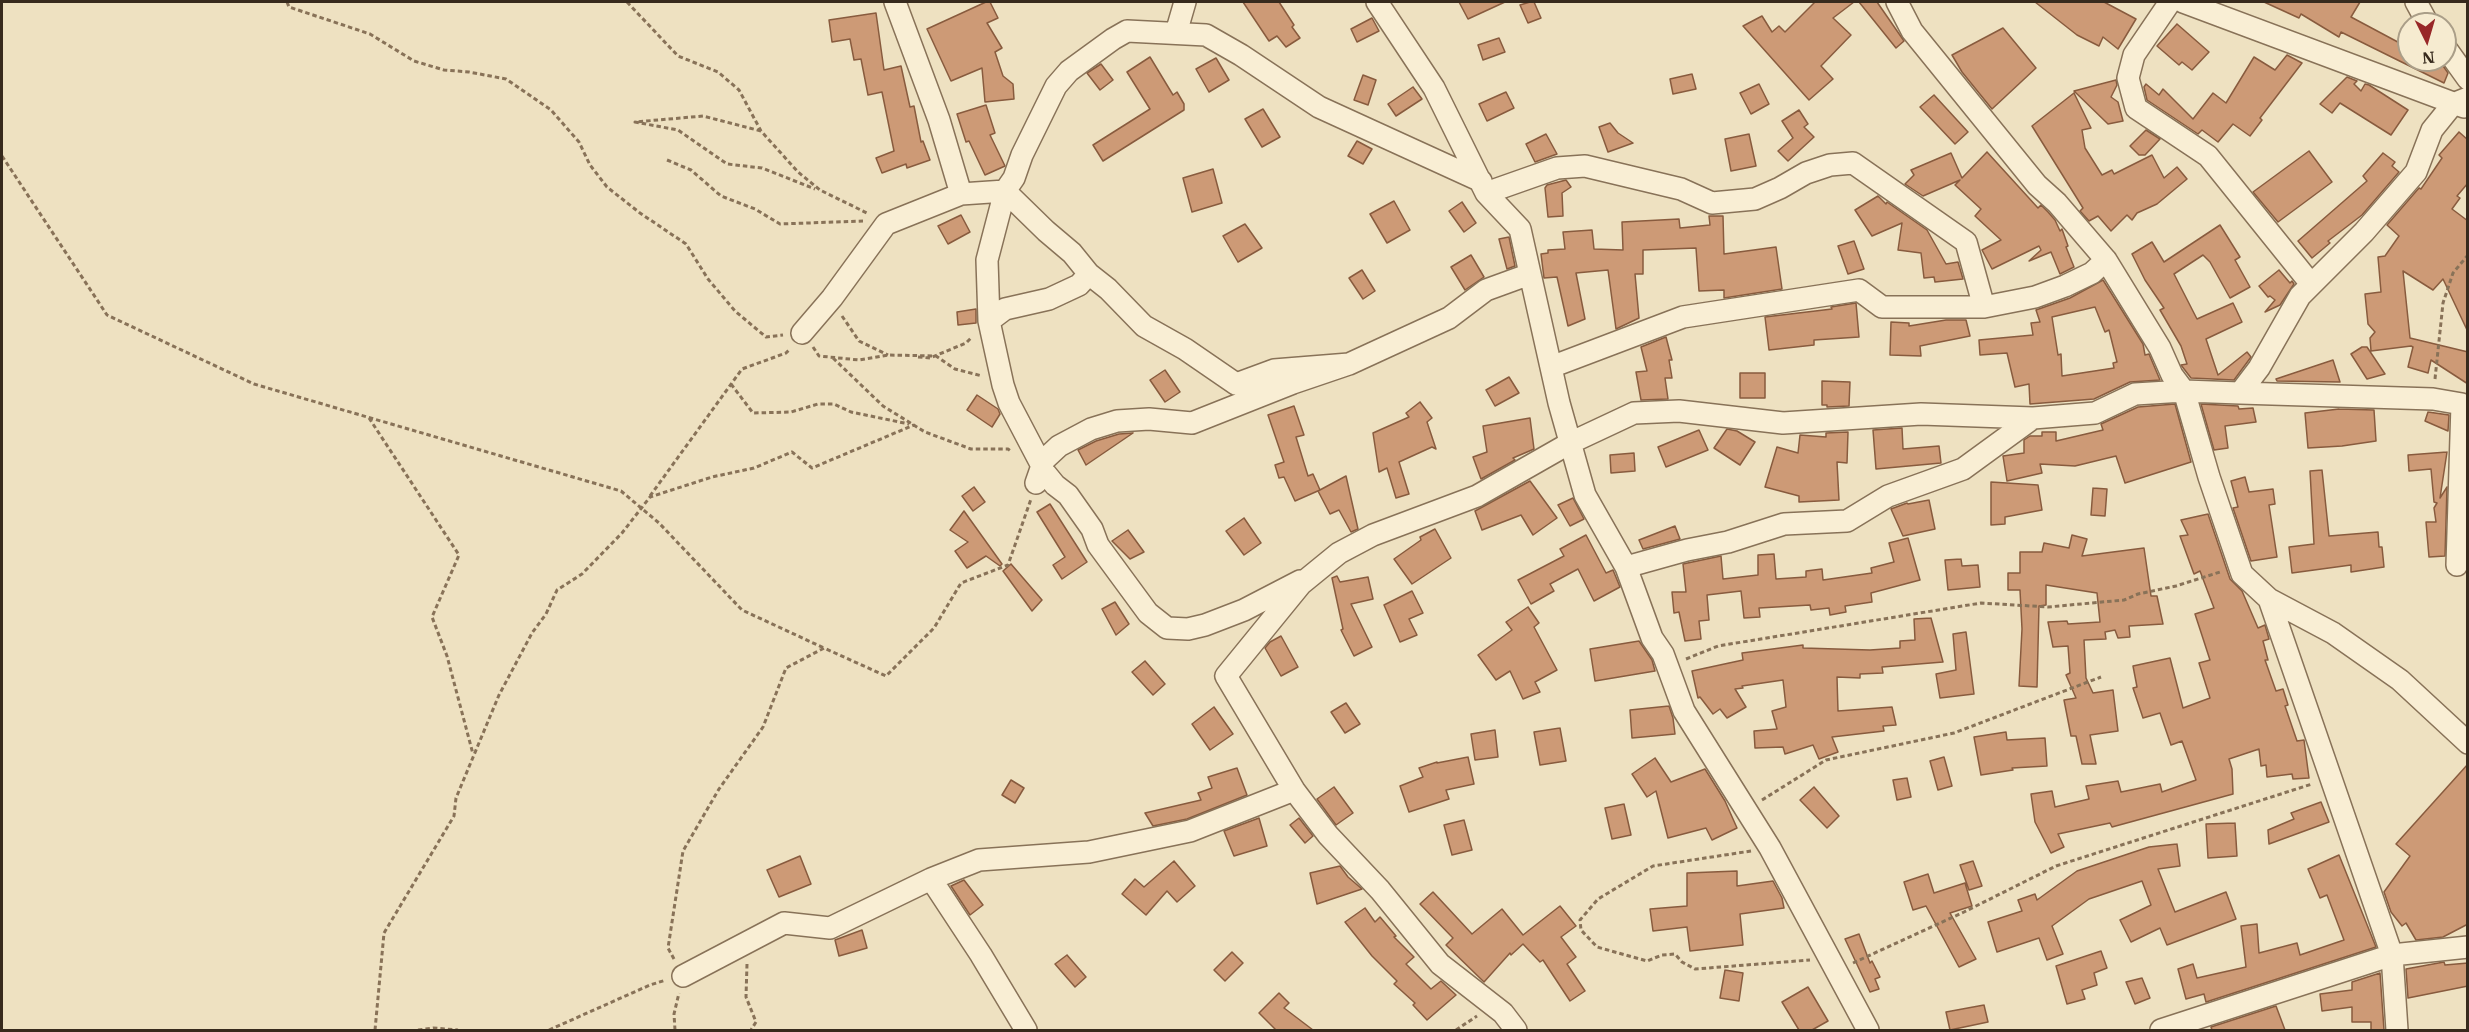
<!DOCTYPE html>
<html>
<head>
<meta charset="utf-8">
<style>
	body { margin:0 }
	#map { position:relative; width:2469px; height:1032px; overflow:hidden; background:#eee1c1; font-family:"IBM Plex Serif",serif }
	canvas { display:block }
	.frame { position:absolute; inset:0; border:3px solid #372a1d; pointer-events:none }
	.north { position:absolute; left:2397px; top:12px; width:60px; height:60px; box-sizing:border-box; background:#f6ebd0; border:2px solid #aa9e88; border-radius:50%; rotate:175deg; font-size:16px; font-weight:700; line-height:24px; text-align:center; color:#372a1d }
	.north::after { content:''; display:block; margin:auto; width:21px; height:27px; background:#982728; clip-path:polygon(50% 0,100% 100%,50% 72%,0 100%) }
</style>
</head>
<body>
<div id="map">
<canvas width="2469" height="1032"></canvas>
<div class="frame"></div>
<div class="north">N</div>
</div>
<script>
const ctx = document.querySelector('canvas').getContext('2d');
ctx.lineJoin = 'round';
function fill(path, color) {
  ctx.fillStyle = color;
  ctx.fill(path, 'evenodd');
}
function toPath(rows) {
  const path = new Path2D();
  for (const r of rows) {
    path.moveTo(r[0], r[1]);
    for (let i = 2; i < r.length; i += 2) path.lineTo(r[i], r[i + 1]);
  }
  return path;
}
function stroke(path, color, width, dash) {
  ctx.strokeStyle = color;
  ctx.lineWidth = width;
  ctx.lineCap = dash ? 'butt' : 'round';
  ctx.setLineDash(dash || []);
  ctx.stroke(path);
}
const building = toPath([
	[986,2,990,2,998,18,987,23,1002,48,995,52,1003,76,1013,84,1014,99,985,102,982,68,951,81,927,29,986,2],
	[1243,2,1279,2,1294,25,1292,27,1300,38,1286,47,1277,36,1269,41,1243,2],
	[1459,2,1505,2,1468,19,1459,2],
	[1530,2,1534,2,1541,18,1528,23,1520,5,1530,2],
	[1815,2,1854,2,1833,18,1851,35,1821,66,1833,79,1809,100,1743,26,1762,16,1772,32,1779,26,1785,32,1815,2],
	[1859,2,1877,2,1904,41,1896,48,1859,2],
	[2035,2,2104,2,2136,19,2118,49,2103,37,2099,46,2077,35,2035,2],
	[2264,2,2360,2,2351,17,2409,48,2409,60,2439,60,2448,73,2444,83,2341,32,2339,37,2301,14,2299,18,2264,2],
	[876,13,884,70,901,66,910,107,914,106,921,142,923,141,930,160,907,168,906,164,882,173,876,158,894,151,882,92,868,95,861,59,854,60,850,39,832,42,829,20,876,13],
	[1372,18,1379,31,1357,42,1351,29,1372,18],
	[2177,24,2209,52,2192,70,2182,62,2179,65,2157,46,2177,24],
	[2003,28,2036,68,1992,109,1962,72,1952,55,2003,28],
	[1499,38,1505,52,1483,60,1478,45,1499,38],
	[2287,55,2302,63,2260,118,2262,120,2250,136,2233,124,2218,142,2202,130,2198,134,2147,100,2144,87,2146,84,2159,95,2163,89,2193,119,2213,93,2226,103,2254,57,2275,70,2287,55],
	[1150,57,1173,95,1177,92,1184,104,1184,110,1103,161,1093,145,1150,109,1127,72,1150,57],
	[1216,58,1229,80,1209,92,1196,69,1216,58],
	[1101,64,1113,80,1100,90,1087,73,1101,64],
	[1692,74,1696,89,1673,94,1670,79,1692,74],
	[1363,75,1376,80,1368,105,1354,100,1363,75],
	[2347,77,2357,81,2354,84,2361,91,2365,84,2369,85,2408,110,2391,135,2340,103,2332,113,2320,104,2347,77],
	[2116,80,2117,85,2111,97,2118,102,2123,121,2108,124,2074,91,2116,80],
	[1759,84,1769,104,1751,114,1740,93,1759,84],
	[1413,87,1422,99,1396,116,1388,104,1413,87],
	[1506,92,1514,108,1487,121,1479,104,1506,92],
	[2074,93,2091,128,2082,130,2085,148,2102,175,2112,170,2114,174,2152,155,2164,178,2177,167,2187,179,2157,204,2137,213,2132,220,2127,215,2111,231,2098,216,2089,221,2080,211,2083,208,2032,126,2074,93],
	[1934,95,1968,132,1955,144,1920,107,1934,95],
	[986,105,995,133,990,135,1005,166,985,175,969,141,966,142,957,114,986,105],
	[1263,109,1280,137,1262,147,1245,119,1263,109],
	[1799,110,1808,124,1804,127,1814,137,1788,161,1778,151,1793,138,1782,121,1799,110],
	[1610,123,1618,133,1633,143,1608,152,1599,127,1610,123],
	[2146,130,2160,139,2145,155,2139,155,2130,146,2146,130],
	[2459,132,2468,140,2468,183,2457,196,2460,198,2452,209,2468,221,2468,332,2443,279,2433,290,2403,271,2410,338,2468,352,2468,384,2431,360,2428,373,2408,367,2413,347,2411,346,2371,351,2370,338,2375,332,2368,324,2365,294,2381,292,2378,257,2385,256,2399,236,2387,225,2419,188,2421,189,2442,158,2439,155,2459,132],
	[1546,134,1557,154,1535,162,1526,144,1546,134],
	[1749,134,1756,166,1731,171,1725,139,1749,134],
	[1357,141,1372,149,1363,164,1348,156,1357,141],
	[2309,151,2332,182,2278,222,2253,192,2309,151],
	[1987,152,2038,208,2041,205,2048,212,2055,220,2060,231,2062,229,2068,246,2066,247,2074,267,2060,274,2051,252,2029,261,2041,250,2039,246,1992,269,1982,250,2001,240,1975,216,1981,209,1955,185,1960,180,1923,196,1905,184,1914,175,1911,170,1951,153,1962,178,1987,152],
	[2383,153,2395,162,2392,166,2399,172,2362,215,2328,241,2330,243,2312,258,2298,241,2367,181,2363,176,2383,153],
	[1213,169,1222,203,1192,212,1183,178,1213,169],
	[1566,180,1571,187,1562,193,1563,216,1548,217,1545,188,1547,185,1566,180],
	[1878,196,1886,204,1887,202,1927,230,1946,264,1958,262,1963,279,1935,282,1934,277,1924,278,1921,253,1898,250,1902,223,1872,236,1855,210,1878,196],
	[1394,201,1410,230,1387,243,1370,214,1394,201],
	[1462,202,1476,223,1464,232,1449,211,1462,202],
	[961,215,970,232,948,244,938,226,961,215],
	[1709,216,1723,216,1724,254,1776,247,1782,289,1724,298,1724,290,1699,291,1696,248,1643,250,1643,274,1635,274,1639,318,1616,329,1608,270,1576,273,1585,319,1568,326,1557,277,1544,278,1541,254,1548,253,1548,250,1565,249,1563,232,1592,230,1594,249,1623,250,1622,222,1679,219,1680,228,1710,225,1709,216],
	[1245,224,1262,248,1238,262,1223,236,1245,224],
	[2220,225,2240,257,2235,260,2250,287,2230,298,2210,262,2203,255,2174,274,2197,319,2233,303,2242,322,2206,339,2218,375,2247,352,2251,357,2234,380,2191,378,2181,365,2187,364,2181,346,2160,310,2164,308,2145,280,2132,254,2152,242,2164,262,2220,225],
	[1509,237,1515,266,1507,269,1499,239,1509,237],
	[1854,241,1864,269,1848,274,1838,246,1854,241],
	[1471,255,1484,277,1465,290,1451,267,1471,255],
	[1362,270,1375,291,1363,299,1349,278,1362,270],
	[2279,270,2290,283,2292,281,2294,284,2280,305,2265,312,2275,300,2270,296,2268,297,2259,286,2279,270],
	[2103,280,2143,344,2145,355,2149,354,2160,380,2130,382,2094,399,2030,404,2029,384,2015,387,2007,353,1980,355,1979,340,2033,335,2031,323,2040,322,2036,310,2070,298,2103,280],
	[2095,307,2105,332,2109,330,2117,362,2113,363,2114,368,2062,376,2061,354,2058,355,2052,317,2095,307],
	[1856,303,1859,337,1814,340,1814,345,1769,350,1765,317,1832,309,1831,307,1856,303],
	[976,309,976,323,958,325,957,312,976,309],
	[1946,320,1966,320,1970,336,1920,346,1921,356,1890,355,1891,322,1909,323,1909,326,1946,320],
	[1666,337,1672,360,1669,360,1672,378,1665,378,1668,399,1641,400,1636,372,1647,371,1641,347,1666,337],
	[2362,347,2367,347,2385,374,2367,379,2351,354,2362,347],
	[2333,360,2340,382,2277,381,2276,379,2333,360],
	[1165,370,1180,392,1165,402,1150,380,1165,370],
	[1740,373,1765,373,1765,398,1740,398,1740,373],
	[1509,377,1519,393,1495,406,1486,390,1509,377],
	[1822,381,1850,382,1849,406,1827,407,1827,405,1822,405,1822,381],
	[977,395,998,409,1000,414,992,427,967,410,977,395],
	[1420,402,1432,418,1427,422,1436,449,1432,447,1399,462,1409,494,1396,498,1387,468,1379,472,1373,433,1409,417,1406,413,1420,402],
	[2175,404,2191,462,2125,483,2116,456,2075,466,2040,464,2042,473,2007,481,2003,456,2024,453,2024,440,2030,436,2042,436,2042,432,2056,432,2056,441,2103,430,2101,424,2138,407,2175,404],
	[2201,404,2238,406,2239,409,2253,408,2256,422,2225,426,2228,448,2214,450,2201,404],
	[1294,406,1304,435,1296,437,1308,476,1313,474,1320,490,1295,501,1284,477,1279,478,1275,465,1284,462,1268,415,1294,406],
	[2339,409,2374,410,2376,441,2342,446,2308,448,2305,413,2339,409],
	[2428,412,2449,415,2448,431,2425,421,2428,412],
	[1530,418,1534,449,1513,458,1515,460,1481,479,1473,457,1487,452,1483,426,1530,418],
	[1902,428,1903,449,1939,446,1941,463,1876,469,1873,430,1902,428],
	[1727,429,1737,431,1755,442,1740,465,1714,448,1727,429],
	[1699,430,1708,450,1666,467,1658,447,1699,430],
	[1848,432,1847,463,1837,462,1839,500,1799,502,1799,496,1765,487,1777,447,1798,453,1800,435,1826,437,1826,433,1848,432],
	[1133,433,1086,465,1078,450,1096,441,1119,434,1133,433],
	[2447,452,2440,498,2447,487,2445,556,2429,557,2426,522,2436,522,2434,508,2437,503,2434,502,2431,469,2409,471,2408,455,2447,452],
	[1634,453,1635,471,1611,473,1610,455,1634,453],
	[2322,470,2329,536,2378,532,2379,547,2382,547,2384,567,2351,572,2351,565,2292,573,2289,547,2314,544,2310,471,2322,470],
	[1346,476,1358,529,1351,532,1339,510,1330,514,1318,491,1346,476],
	[2245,477,2249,492,2273,489,2275,504,2269,505,2277,557,2251,561,2233,508,2238,507,2231,481,2245,477],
	[1530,481,1557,518,1533,535,1521,515,1482,530,1475,511,1530,481],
	[1991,482,2038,485,2042,510,2005,517,2005,524,1991,525,1991,482],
	[974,487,985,502,973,511,962,496,974,487],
	[2093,488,2107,489,2105,516,2091,515,2093,488],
	[1573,498,1584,519,1570,526,1558,505,1573,498],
	[1929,500,1935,529,1903,536,1891,509,1907,503,1908,504,1929,500],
	[1050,504,1087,562,1062,579,1053,565,1065,557,1037,512,1050,504],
	[964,511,1002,564,1000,566,986,556,967,568,955,551,968,542,950,530,964,511],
	[2208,514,2230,579,2242,591,2258,628,2265,625,2269,639,2263,641,2268,660,2265,660,2276,691,2283,689,2288,705,2285,706,2297,741,2304,740,2309,778,2293,779,2292,774,2267,777,2266,765,2261,766,2259,749,2229,759,2232,769,2233,794,2112,827,2110,823,2058,834,2064,847,2051,853,2035,822,2031,794,2052,791,2055,807,2089,799,2086,786,2118,781,2121,792,2160,784,2162,792,2196,780,2182,741,2171,745,2160,713,2143,718,2133,688,2137,687,2133,666,2170,658,2183,708,2210,698,2199,663,2210,660,2195,614,2214,608,2200,571,2194,574,2180,536,2188,535,2181,520,2208,514],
	[1244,518,1261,543,1244,555,1226,531,1244,518],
	[1675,526,1680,539,1643,549,1639,540,1675,526],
	[1435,529,1451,558,1412,584,1394,559,1421,540,1420,537,1435,529],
	[1128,530,1144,552,1130,559,1112,541,1128,530],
	[1586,535,1606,573,1613,570,1620,587,1594,601,1578,569,1550,584,1554,591,1531,604,1518,580,1564,556,1560,549,1586,535],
	[2072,535,2087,539,2082,556,2144,548,2151,596,2157,596,2163,624,2129,626,2130,637,2118,638,2115,630,2105,632,2106,639,2084,640,2086,678,2093,693,2113,690,2118,731,2090,735,2096,764,2082,764,2076,736,2071,736,2064,700,2076,698,2066,675,2070,673,2068,646,2053,647,2048,622,2067,621,2068,624,2100,622,2097,593,2046,585,2046,605,2039,606,2037,687,2019,686,2022,629,2020,590,2008,590,2008,573,2020,573,2020,552,2042,552,2044,543,2069,548,2072,535],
	[1908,538,1920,580,1871,593,1872,602,1845,606,1846,612,1830,615,1829,608,1811,610,1810,605,1759,608,1760,617,1744,618,1741,591,1707,595,1709,620,1699,621,1701,639,1685,641,1679,612,1674,613,1672,592,1686,592,1683,564,1721,556,1723,579,1758,575,1758,555,1774,554,1776,579,1806,577,1806,571,1822,569,1823,580,1872,573,1871,568,1894,562,1889,543,1908,538],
	[1961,559,1962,566,1978,565,1980,587,1948,590,1945,560,1961,559],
	[1011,564,1042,600,1032,611,1003,571,1011,564],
	[1337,576,1340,582,1368,577,1373,599,1351,604,1372,647,1354,656,1341,630,1343,629,1332,578,1337,576],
	[1412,591,1423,613,1409,619,1417,635,1400,642,1384,605,1412,591],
	[1115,602,1129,624,1116,635,1102,609,1115,602],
	[1528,607,1539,623,1534,627,1557,670,1535,682,1540,692,1523,699,1510,671,1496,680,1478,655,1512,630,1506,622,1528,607],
	[1931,618,1943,662,1882,667,1883,673,1860,674,1860,678,1837,677,1838,711,1892,707,1896,725,1883,726,1884,731,1832,737,1838,752,1819,759,1813,745,1785,754,1783,747,1755,748,1754,731,1777,729,1772,711,1786,707,1783,680,1742,686,1743,688,1735,689,1746,707,1727,718,1720,709,1713,714,1700,697,1698,698,1692,671,1743,660,1742,653,1803,645,1803,648,1870,650,1900,648,1900,641,1915,640,1914,619,1931,618],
	[1966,632,1974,694,1940,698,1936,674,1956,670,1953,634,1966,632],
	[1281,636,1298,667,1281,676,1265,648,1270,642,1281,636],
	[1639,641,1652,660,1655,671,1595,681,1590,649,1639,641],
	[1145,661,1165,684,1153,695,1132,672,1145,661],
	[1346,703,1360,724,1345,733,1331,712,1346,703],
	[1669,706,1673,718,1675,734,1632,738,1630,710,1669,706],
	[1214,707,1233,734,1210,750,1192,724,1214,707],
	[1560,728,1566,761,1540,765,1534,732,1560,728],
	[1495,730,1498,757,1475,760,1471,734,1495,730],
	[2006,732,2007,740,2045,738,2047,766,2012,768,2013,770,1981,775,1974,737,2006,732],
	[1468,757,1474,784,1446,790,1449,799,1409,812,1400,786,1423,777,1419,768,1437,762,1437,763,1468,757],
	[1944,757,1952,786,1938,790,1930,761,1944,757],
	[1655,758,1671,782,1705,769,1725,801,1737,828,1712,840,1706,828,1668,838,1656,791,1647,797,1632,774,1655,758],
	[2468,764,2468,924,2443,937,2416,940,2406,923,2402,926,2391,912,2384,892,2410,856,2396,844,2468,764],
	[1237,768,1247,795,1187,819,1153,826,1145,813,1201,800,1198,793,1212,788,1208,777,1237,768],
	[1907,778,1911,797,1897,800,1893,780,1907,778],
	[1011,780,1024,788,1015,803,1002,795,1011,780],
	[1334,787,1353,813,1336,825,1317,799,1334,787],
	[1814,787,1839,816,1827,828,1800,800,1814,787],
	[2321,802,2329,822,2269,844,2268,830,2294,819,2291,813,2321,802],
	[1624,804,1631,835,1612,839,1605,808,1624,804],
	[1259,818,1267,846,1234,856,1224,831,1259,818],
	[1299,818,1313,836,1305,843,1290,825,1299,818],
	[1464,820,1472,850,1452,855,1444,825,1464,820],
	[2235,823,2237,856,2208,858,2206,824,2235,823],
	[2177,844,2180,866,2158,869,2175,912,2226,892,2236,919,2167,945,2160,928,2131,942,2120,920,2151,905,2142,881,2089,899,2052,926,2063,954,2047,960,2039,938,1997,952,1988,922,2022,911,2018,900,2035,894,2037,900,2077,871,2149,847,2177,844],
	[2339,855,2376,947,2206,1002,2204,994,2186,999,2178,969,2193,964,2197,978,2246,967,2241,926,2257,924,2259,953,2297,943,2300,955,2344,940,2327,895,2320,898,2308,869,2339,855],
	[800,856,811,884,779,897,767,870,800,856],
	[1174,861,1195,886,1177,902,1167,891,1146,915,1122,894,1135,879,1144,887,1174,861],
	[1973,861,1982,886,1969,890,1960,865,1973,861],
	[1340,866,1348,877,1362,889,1317,904,1310,873,1340,866],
	[1737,871,1737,886,1773,881,1782,898,1784,908,1740,914,1743,945,1690,951,1687,927,1653,931,1650,909,1687,906,1687,873,1737,871],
	[1928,874,1934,893,1965,883,1972,906,1950,913,1976,959,1959,967,1926,906,1913,910,1904,882,1928,874],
	[964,880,983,905,970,915,951,886,964,880],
	[1433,892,1472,934,1502,909,1523,935,1560,906,1576,926,1561,937,1576,957,1567,964,1585,991,1570,1001,1543,960,1540,962,1523,944,1511,955,1510,953,1484,982,1446,945,1453,938,1420,904,1433,892],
	[1365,908,1375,922,1380,917,1396,936,1394,937,1414,957,1406,964,1431,989,1441,981,1456,995,1427,1020,1413,1005,1415,1003,1394,984,1397,981,1372,956,1345,922,1365,908],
	[862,930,867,948,839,956,835,940,862,930],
	[1859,934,1870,963,1872,961,1880,977,1875,979,1879,989,1870,992,1845,939,1859,934],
	[2101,951,2107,968,2094,973,2097,985,2082,990,2085,999,2067,1004,2056,966,2101,951],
	[1232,952,1243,963,1225,981,1214,970,1232,952],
	[1067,955,1086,977,1075,987,1055,964,1067,955],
	[2444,962,2445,965,2468,963,2468,986,2408,998,2406,969,2444,962],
	[1725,970,1743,973,1739,1001,1720,998,1725,970],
	[2380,973,2384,1030,2371,1030,2371,1022,2352,1022,2352,1007,2322,1011,2320,994,2352,990,2352,982,2380,973],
	[2142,978,2150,998,2135,1004,2126,982,2142,978],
	[1808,987,1828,1021,1812,1030,1799,1030,1782,1002,1808,987],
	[1279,993,1289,1003,1284,1008,1313,1030,1276,1030,1259,1013,1279,993],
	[1984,1005,1988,1022,1950,1030,1946,1012,1984,1005],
	[2276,1006,2285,1030,2212,1030,2211,1027,2276,1006]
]);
fill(building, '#cd9a76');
stroke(building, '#885b3e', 1.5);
const minor = toPath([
	[895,2,939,120,961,194],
	[1377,2,1434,88,1486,193,1520,229,1559,403,1585,495,1626,567,1652,638,1663,654,1684,711,1770,848,1868,1030],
	[1897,2,1912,31,2037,185,2057,203,2106,260,2160,348,2172,375,2184,391,2209,477,2242,574,2269,599,2392,955,2397,1030],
	[2170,2,2134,55,2128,78,2136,108,2208,156,2311,284],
	[2183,2,2464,107],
	[2416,2,2428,24],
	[1176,33,1185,2],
	[2445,47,2468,79],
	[1486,193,1557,168,1585,166,1681,189,1712,203,1755,199,1780,188,1806,173,1830,165,1853,163,1966,242,1984,307],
	[989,321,1005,309,1049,299,1079,285,1089,274],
	[802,333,832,298,886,224,961,194,1005,191,1046,231,1072,253,1089,274,1108,289,1144,326,1185,349,1236,384,1274,370,1349,364],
	[1551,367,1683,317,1859,290,1882,307,1984,307,2035,297,2065,286,2092,273,2106,260],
	[2240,393,2433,399,2462,404,2457,565],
	[1041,464,1009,403,1003,385,989,321,987,260,1005,191,1014,178,1022,155,1056,86,1069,71,1113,39,1127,31,1206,35,1241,55,1319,107,1481,181],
	[1046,474,1055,485,1068,495,1092,529,1098,545,1148,613,1167,628,1188,629,1205,625,1244,610,1300,581],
	[1036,483,1044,460,1059,446,1091,429,1117,421,1149,419,1192,423,1293,383,1349,364,1449,318,1486,290,1530,274],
	[1626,567,1687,550,1728,542,1784,524,1847,521,1888,496,1963,469,2033,418],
	[2269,599,2333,633,2400,680,2468,743],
	[931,879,981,955,1026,1030],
	[683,976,784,923,830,928,931,879,979,860,1089,852,1190,831,1294,790],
	[1516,1030,1503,1013,1440,964,1380,890,1328,835,1294,790,1226,676,1301,584,1339,553,1373,535,1477,496,1570,443,1634,413,1679,411,1783,423,1921,414,2033,418,2095,413,2135,394,2184,391,2240,393,2259,368,2300,296,2364,232,2416,172,2432,130,2453,104,2468,98],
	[2161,1030,2392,955,2468,947]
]);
stroke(minor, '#887258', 24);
stroke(toPath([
	[287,2,289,7,370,34,414,61,444,70,469,72,506,79,551,110,579,142,590,165,607,187,640,213,686,244,708,279,735,311,766,337,783,335],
	[627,2,678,56,718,72,739,90,761,131,798,172,820,190,869,214],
	[761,131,703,116,635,122,678,130,727,164,762,168,815,189],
	[2,156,107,315,254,384,621,491,659,523,742,610,824,648],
	[667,160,691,170,721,196,755,209,780,224,863,221],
	[842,316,859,341,888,355],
	[813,347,819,356,859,360,888,355,936,356,955,369,982,376],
	[918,357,930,358,966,343,972,337],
	[833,358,883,406,925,432,971,449,1008,449,1012,452],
	[2435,379,2443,303,2453,273,2468,255],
	[731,384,753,413,791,412,818,404,834,404,851,412,909,424],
	[369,418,459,555,432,617,447,656,473,754],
	[650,496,742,369,786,353,790,349],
	[1686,659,1718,646,1981,603,2048,607,2124,600,2138,594,2176,586,2220,572],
	[1762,800,1826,760,1954,733,2101,677],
	[1751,851,1653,866,1598,899,1580,920,1581,930,1597,947,1647,961,1662,955,1675,954,1682,962,1695,969,1810,960],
	[674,959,668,948,683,851,719,789,763,727,786,668,824,648,886,676,934,628,961,583,1008,565,1031,499],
	[1853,963,1964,912,2056,866,2312,784],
	[747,964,746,997,756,1022,751,1030],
	[375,1030,384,933,454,816,456,798,499,695,532,633,546,614,557,590,582,574,622,533,650,497,712,477,754,468,792,452,812,468,914,425],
	[418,1030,433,1028,458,1030],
	[549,1030,650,985,666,980],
	[675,1030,674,1014,679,993],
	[1456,1030,1477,1016]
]), '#887258', 3, [4.5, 3]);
stroke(minor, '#f9eed4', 21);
</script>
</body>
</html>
